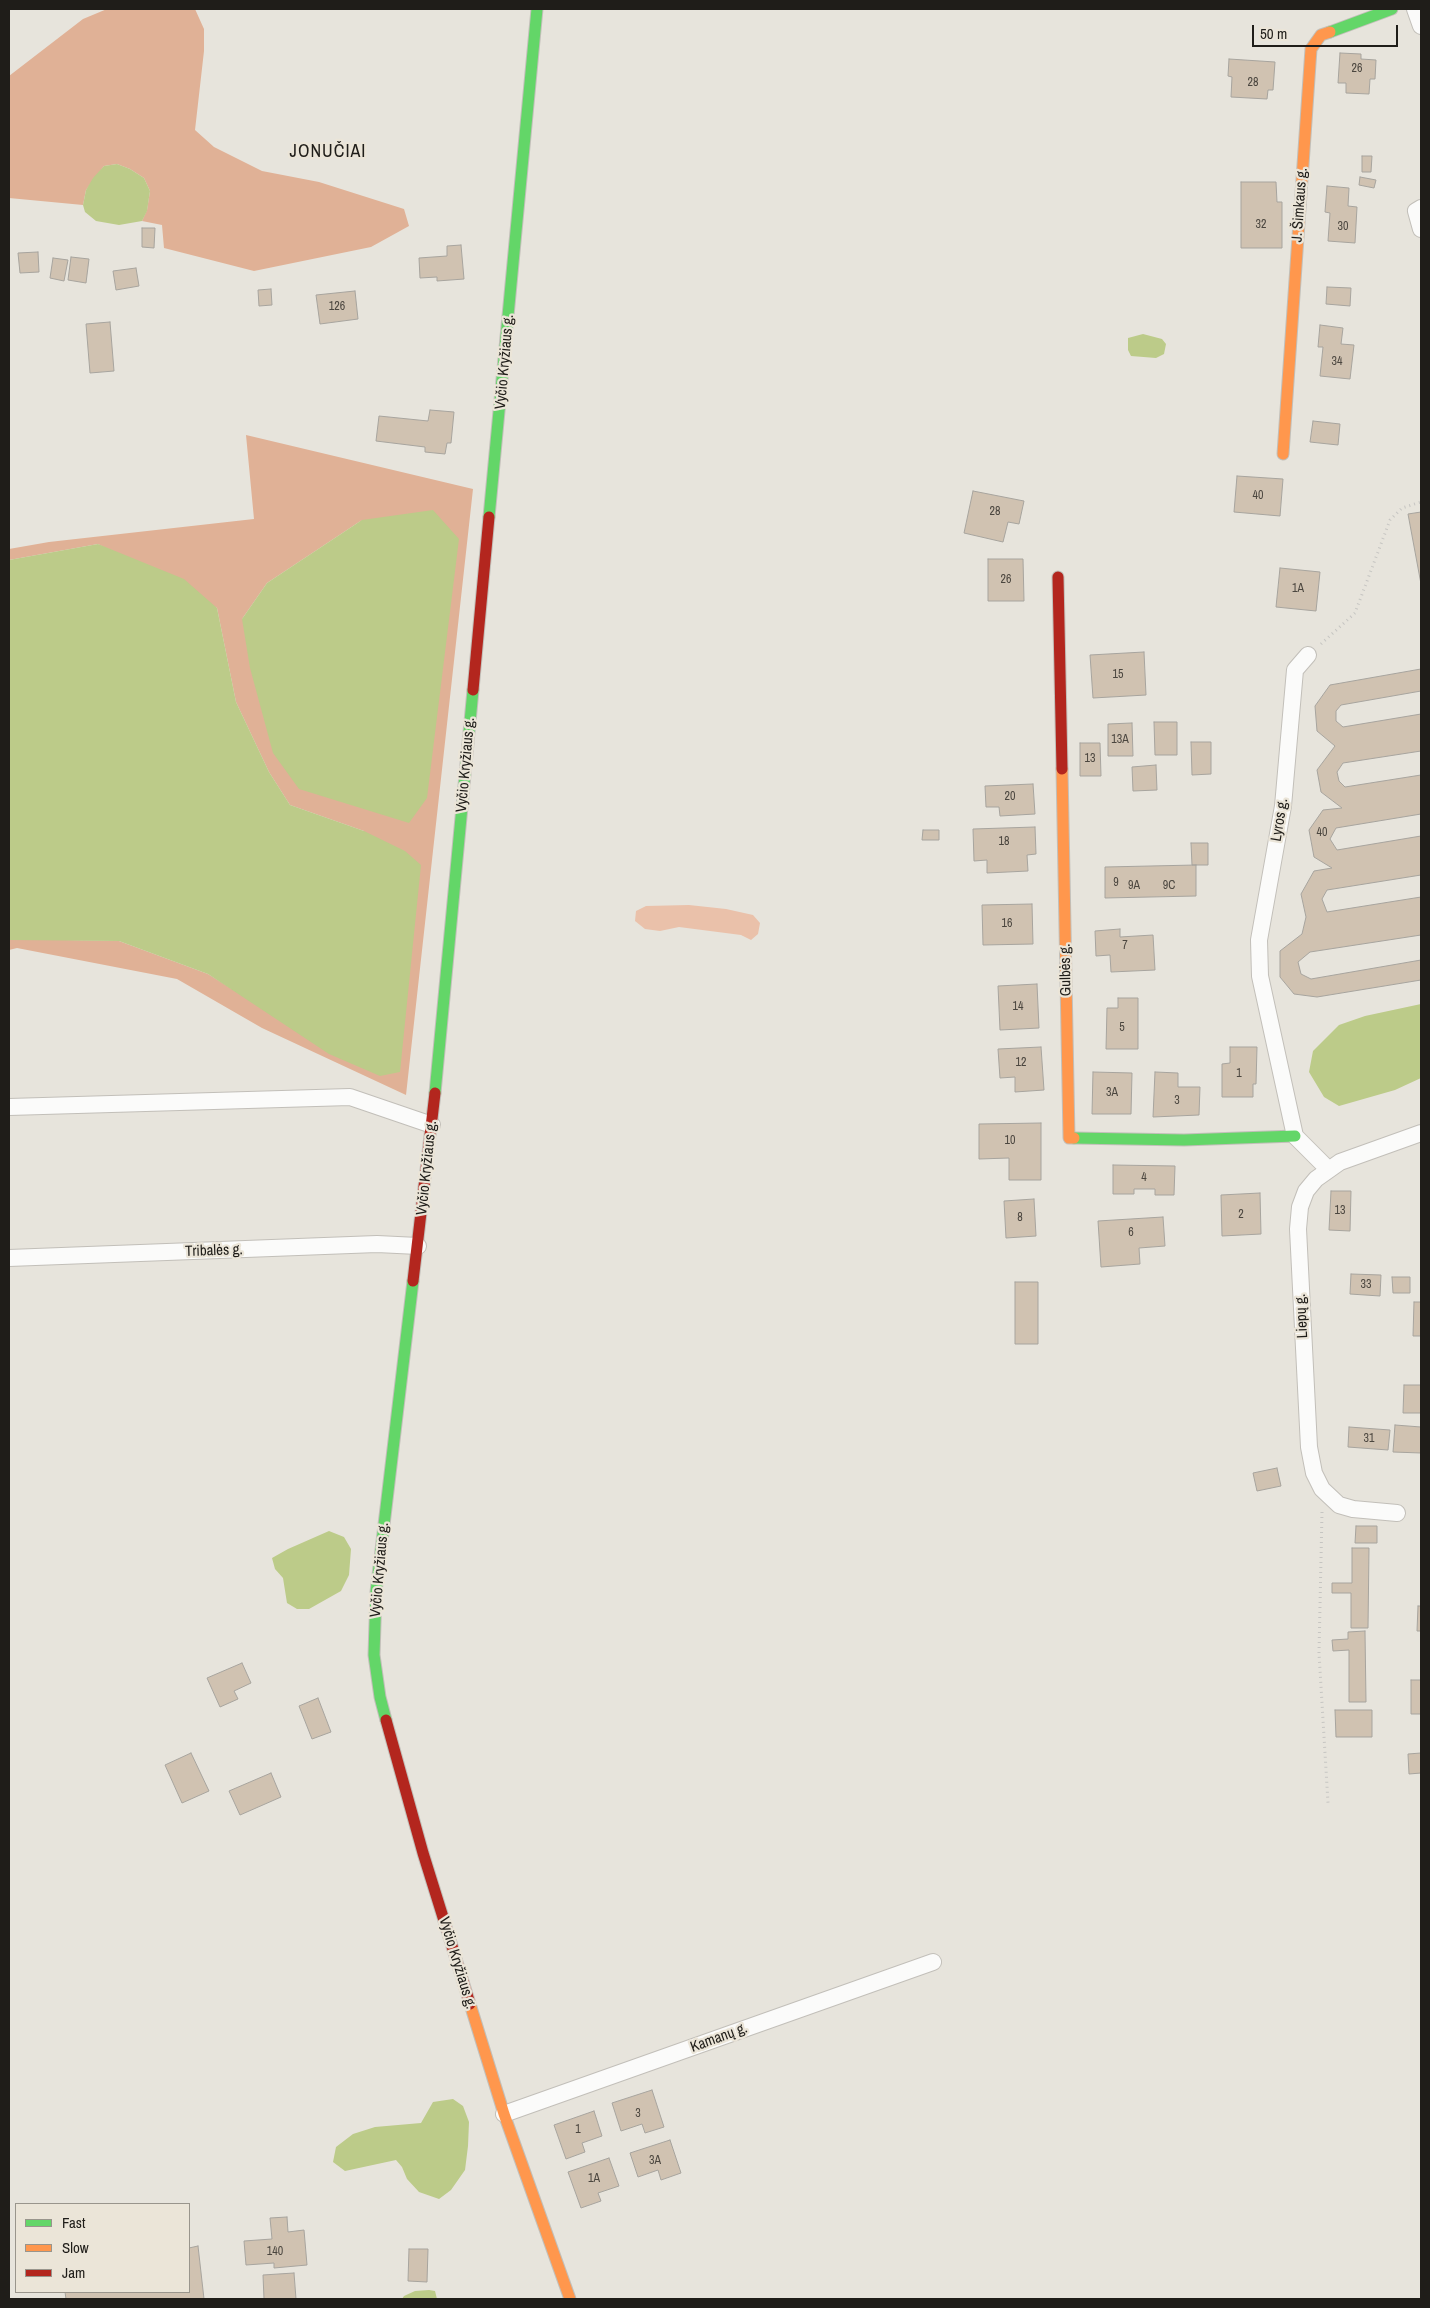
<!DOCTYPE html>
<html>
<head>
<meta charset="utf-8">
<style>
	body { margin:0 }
	#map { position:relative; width:1430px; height:2308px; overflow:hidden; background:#e7e4dc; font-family:"Archivo Narrow",sans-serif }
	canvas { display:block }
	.frame { position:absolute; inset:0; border:10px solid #1f1d19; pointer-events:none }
	.legend { position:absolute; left:15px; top:2203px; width:175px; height:90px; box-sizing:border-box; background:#ebe5d8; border:1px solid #99958c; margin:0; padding:6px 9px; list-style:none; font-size:15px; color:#1f1d19 }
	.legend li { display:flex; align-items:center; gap:10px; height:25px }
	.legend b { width:25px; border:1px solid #99958c }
	.scale { position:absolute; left:1252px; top:25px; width:146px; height:22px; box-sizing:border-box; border:2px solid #1f1d19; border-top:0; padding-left:6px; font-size:15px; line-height:18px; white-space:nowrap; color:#1f1d19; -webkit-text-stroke:4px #ebe5d8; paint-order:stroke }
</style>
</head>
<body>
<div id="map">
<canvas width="1430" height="2308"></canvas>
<div class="frame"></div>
<ul class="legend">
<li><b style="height:6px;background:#63d668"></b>Fast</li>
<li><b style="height:6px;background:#ff974d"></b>Slow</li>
<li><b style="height:6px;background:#b3261e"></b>Jam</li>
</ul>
<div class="scale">50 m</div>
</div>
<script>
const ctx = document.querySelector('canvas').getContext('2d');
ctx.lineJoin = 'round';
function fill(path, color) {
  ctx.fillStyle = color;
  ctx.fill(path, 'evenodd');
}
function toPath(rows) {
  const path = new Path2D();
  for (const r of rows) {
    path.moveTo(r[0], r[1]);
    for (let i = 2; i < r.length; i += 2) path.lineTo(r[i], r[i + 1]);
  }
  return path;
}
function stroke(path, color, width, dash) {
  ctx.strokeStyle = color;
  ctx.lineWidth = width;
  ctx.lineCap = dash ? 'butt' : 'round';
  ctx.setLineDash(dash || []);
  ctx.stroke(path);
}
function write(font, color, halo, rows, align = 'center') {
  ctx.font = font + ' "Archivo Narrow",sans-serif';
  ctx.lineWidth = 4.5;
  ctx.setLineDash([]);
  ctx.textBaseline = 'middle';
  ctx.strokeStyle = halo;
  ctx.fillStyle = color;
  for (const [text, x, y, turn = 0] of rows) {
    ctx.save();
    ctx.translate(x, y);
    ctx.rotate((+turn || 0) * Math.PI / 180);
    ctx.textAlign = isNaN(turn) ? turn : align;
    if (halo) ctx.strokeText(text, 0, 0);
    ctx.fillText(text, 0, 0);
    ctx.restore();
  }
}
fill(toPath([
	[689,905,726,909,753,915,760,923,758,934,751,940,741,935,679,927,660,931,645,929,635,921,636,911,646,906]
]), '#eac1aa');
fill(toPath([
	[107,9,195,9,204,29,204,51,195,130,214,147,262,171,319,182,404,209,409,226,371,247,254,271,164,248,162,225,142,221,147,210,150,191,144,178,130,169,117,164,104,166,86,190,83,205,9,198,9,76,83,19],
	[246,435,473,489,406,1095,262,1028,177,979,17,948,9,950,9,940,14,939,119,941,208,974,269,1012,364,831,290,805,269,772,236,702,217,608,98,544,9,560,9,549,49,542,254,519],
	[362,520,242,619,267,583]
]), '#e0b196');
fill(toPath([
	[117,164,130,169,144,178,150,191,147,211,142,221,119,225,96,221,85,212,83,205,86,190,93,178,104,166],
	[1143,334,1162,339,1166,344,1164,354,1156,358,1131,356,1128,350,1128,338],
	[433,510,459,539,427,798,409,823,299,789,273,753,250,668,242,619,267,583,362,520],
	[98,544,184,579,217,608,236,702,269,772,290,805,364,831,405,851,421,865,400,1072,380,1076,329,1054,208,974,119,941,9,940,9,560],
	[1421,1004,1421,1078,1395,1090,1339,1106,1324,1097,1309,1072,1313,1051,1339,1025,1365,1016],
	[329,1531,344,1537,351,1549,349,1575,341,1591,309,1609,297,1609,287,1603,283,1578,275,1569,272,1558,288,1549],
	[453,2099,463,2106,469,2122,468,2146,465,2170,451,2190,439,2199,419,2192,407,2179,402,2167,396,2160,345,2171,333,2162,336,2147,353,2134,375,2127,421,2123,433,2102],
	[429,2290,435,2291,437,2299,402,2299,404,2296,415,2291]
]), '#bccb89');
const building = toPath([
	[1340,53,1361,54,1361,59,1376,60,1375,79,1370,79,1369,94,1346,93,1346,83,1338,83,1340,53],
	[1229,59,1275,62,1273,90,1268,90,1267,99,1231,97,1232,77,1228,76,1229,59],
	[1362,156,1372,156,1371,172,1362,172,1362,156],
	[1360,177,1376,180,1374,188,1359,185,1360,177],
	[1241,182,1276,182,1277,202,1282,202,1282,248,1241,248,1241,182],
	[1327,186,1349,188,1348,206,1357,207,1355,243,1328,241,1330,213,1325,212,1327,186],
	[142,228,155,228,154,248,142,247,142,228],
	[461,245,464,279,437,281,437,277,420,278,419,258,447,256,447,246,461,245],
	[38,252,39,272,20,273,18,253,38,252],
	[71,257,89,259,86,283,68,280,71,257],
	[53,258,68,260,64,281,50,278,53,258],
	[136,268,139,286,116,290,113,271,136,268],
	[1327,287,1351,288,1350,306,1326,304,1327,287],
	[271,289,272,305,259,306,258,290,271,289],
	[355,291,358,319,320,324,316,295,355,291],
	[110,322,114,371,90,373,86,324,110,322],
	[1320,325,1343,328,1341,344,1354,345,1350,379,1320,376,1323,347,1318,347,1320,325],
	[430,410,454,412,451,443,447,443,445,454,425,452,425,447,376,441,379,416,428,421,430,410],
	[1313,421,1340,424,1338,445,1310,442,1313,421],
	[1237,476,1283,479,1280,516,1234,512,1237,476],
	[973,491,1024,501,1019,524,1008,522,1003,542,964,533,973,491],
	[1421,512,1421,584,1408,514,1421,512],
	[988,559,1023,559,1024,601,988,601,988,559],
	[1280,568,1320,572,1316,611,1276,607,1280,568],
	[1144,652,1146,695,1093,698,1090,655,1144,652],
	[1421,669,1421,691,1341,705,1336,711,1336,721,1343,727,1421,714,1421,751,1343,763,1337,772,1339,781,1345,787,1421,775,1421,814,1336,828,1330,839,1337,850,1421,836,1421,875,1327,890,1322,899,1327,912,1421,897,1421,935,1310,952,1298,962,1301,974,1311,979,1421,960,1421,980,1317,997,1294,994,1280,977,1280,951,1302,934,1306,917,1301,894,1314,871,1332,868,1314,857,1309,830,1323,810,1342,808,1321,792,1317,770,1335,746,1317,731,1315,706,1330,685,1421,669],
	[1154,722,1177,722,1177,755,1155,755,1154,722],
	[1132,723,1133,756,1108,756,1108,724,1132,723],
	[1191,742,1211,742,1211,774,1192,775,1191,742],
	[1080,743,1100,743,1101,776,1080,776,1080,743],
	[1156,765,1157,790,1133,791,1132,767,1156,765],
	[1033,784,1035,814,1000,816,999,807,986,807,985,786,1033,784],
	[1035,827,1036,854,1027,855,1028,871,987,873,987,860,974,861,973,829,1035,827],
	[923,830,939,830,939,840,922,840,923,830],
	[1191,843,1208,843,1208,865,1192,865,1191,843],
	[1196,865,1196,896,1105,898,1105,867,1196,865],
	[1032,904,1033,944,983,945,982,905,1032,904],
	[1120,929,1120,937,1153,935,1155,970,1111,972,1110,955,1096,956,1095,931,1120,929],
	[1037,984,1039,1028,1000,1030,998,986,1037,984],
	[1118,998,1138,998,1138,1049,1106,1049,1107,1008,1118,1008,1118,998],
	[1041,1047,1044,1090,1015,1092,1015,1077,1000,1078,998,1049,1041,1047],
	[1230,1047,1257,1047,1256,1084,1253,1084,1253,1097,1222,1097,1222,1064,1230,1063,1230,1047],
	[1093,1072,1132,1073,1131,1114,1092,1114,1093,1072],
	[1155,1072,1178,1073,1178,1087,1200,1087,1199,1115,1153,1117,1155,1072],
	[1041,1123,1041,1180,1009,1180,1009,1158,979,1159,979,1124,1041,1123],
	[1113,1165,1175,1166,1174,1195,1155,1195,1155,1189,1134,1189,1134,1194,1113,1194,1113,1165],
	[1331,1191,1351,1191,1350,1231,1329,1230,1331,1191],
	[1260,1193,1261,1234,1222,1236,1221,1195,1260,1193],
	[1034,1199,1036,1236,1006,1238,1004,1201,1034,1199],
	[1163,1217,1165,1246,1139,1248,1140,1264,1101,1267,1098,1221,1163,1217],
	[1351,1274,1381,1275,1380,1296,1350,1294,1351,1274],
	[1392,1277,1410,1277,1410,1293,1393,1293,1392,1277],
	[1015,1282,1038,1282,1038,1344,1015,1344,1015,1282],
	[1414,1302,1421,1302,1421,1336,1413,1336,1414,1302],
	[1404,1385,1421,1385,1421,1413,1403,1413,1404,1385],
	[1395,1425,1421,1427,1421,1453,1393,1452,1395,1425],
	[1349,1427,1390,1430,1388,1450,1348,1447,1349,1427],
	[1277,1468,1281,1486,1257,1491,1253,1473,1277,1468],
	[1356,1526,1377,1526,1377,1543,1355,1543,1356,1526],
	[1352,1548,1369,1548,1368,1628,1351,1628,1351,1593,1332,1593,1332,1583,1352,1583,1352,1548],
	[1418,1606,1421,1606,1421,1631,1417,1631,1418,1606],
	[1365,1631,1366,1702,1349,1702,1349,1650,1333,1651,1332,1640,1348,1639,1348,1632,1365,1631],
	[242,1663,251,1683,234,1691,238,1699,220,1707,207,1678,242,1663],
	[1411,1680,1421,1680,1421,1714,1411,1714,1411,1680],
	[318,1698,331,1732,312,1739,299,1706,318,1698],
	[1335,1710,1372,1710,1372,1737,1336,1737,1335,1710],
	[191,1753,209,1791,182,1803,165,1765,191,1753],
	[1421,1753,1421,1773,1409,1774,1408,1754,1421,1753],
	[271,1773,281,1797,240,1815,229,1791,271,1773],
	[652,2090,664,2127,645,2133,642,2124,621,2131,612,2103,652,2090],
	[594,2111,602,2136,582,2143,585,2152,566,2159,554,2125,594,2111],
	[670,2140,681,2173,661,2180,658,2170,638,2177,630,2153,670,2140],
	[609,2158,619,2186,598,2193,601,2201,581,2208,568,2172,609,2158],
	[287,2217,288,2232,304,2230,307,2265,274,2268,274,2263,246,2265,244,2241,272,2239,270,2218,287,2217],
	[198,2246,204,2299,66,2299,65,2292,189,2292,189,2248,198,2246],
	[409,2249,428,2249,427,2282,408,2281,409,2249],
	[294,2273,296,2299,264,2299,263,2275,294,2273]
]);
fill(building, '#d0c2b1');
stroke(building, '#a7a49e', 1);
const street = toPath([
	[1415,9,1421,26],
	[1421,208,1416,211,1421,229],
	[1308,655,1295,670,1283,806,1259,940,1260,976,1295,1136,1328,1169],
	[9,1107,350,1097,432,1125],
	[9,1258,377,1244,418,1246],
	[1397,1513,1353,1509,1339,1505,1322,1489,1314,1473,1309,1447,1298,1229,1300,1207,1306,1191,1316,1179,1340,1162,1421,1133],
	[504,2114,933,1962]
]);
const fast = toPath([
	[1330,32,1392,9],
	[489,517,537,9],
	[435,1093,473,690],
	[1074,1138,1184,1140,1295,1136],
	[386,1720,380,1697,374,1655,376,1592,413,1281]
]);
const slow = toPath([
	[1283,454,1311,49,1321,35,1330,32],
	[1062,769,1069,1138,1074,1138],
	[470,2004,504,2114,570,2299]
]);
const jam = toPath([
	[1058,577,1062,769],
	[473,690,489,517],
	[413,1281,435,1093],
	[386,1720,423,1853,470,2004]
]);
stroke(street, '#c2bfb9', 18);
stroke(fast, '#c2bfb9', 13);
stroke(slow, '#c2bfb9', 13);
stroke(jam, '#c2bfb9', 13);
stroke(toPath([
	[1321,644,1355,613,1390,520,1402,508,1421,502],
	[1322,1512,1319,1653,1328,1803]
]), '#c6c5c2', 3, [1, 4]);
stroke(street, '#fbfbfa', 16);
stroke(fast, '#63d668', 11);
stroke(slow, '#ff974d', 11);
stroke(jam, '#b3261e', 11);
write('12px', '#4b463f', null, [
	["26",1357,69],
	["28",1253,83],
	["32",1261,225],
	["30",1343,227],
	["126",337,307],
	["34",1337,362],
	["40",1258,496],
	["28",995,512],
	["26",1006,580],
	["1A",1298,589],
	["15",1118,675],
	["13A",1120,740],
	["13",1090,759],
	["20",1010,797],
	["40",1322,833],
	["18",1004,842],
	["9",1116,883],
	["9A",1134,886],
	["9C",1169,886],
	["16",1007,924],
	["7",1125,946],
	["14",1018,1007],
	["5",1122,1028],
	["12",1021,1063],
	["1",1239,1074],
	["3A",1112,1093],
	["3",1177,1101],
	["10",1010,1141],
	["4",1144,1178],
	["13",1340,1211],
	["2",1241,1215],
	["8",1020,1218],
	["6",1131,1233],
	["33",1366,1285],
	["31",1369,1439],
	["3",638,2114],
	["1",578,2130],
	["3A",655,2161],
	["1A",594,2179],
	["140",275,2252]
]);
write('15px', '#1f1d19', '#ebe5d8', [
	["J. Šimkaus g.",1300,205,-86],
	["Vyčio Kryžiaus g.",505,362,-85],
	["Vyčio Kryžiaus g.",466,765,-85],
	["Lyros g.",1280,820,-81],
	["Gulbės g.",1066,970,-91],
	["Vyčio Kryžiaus g.",427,1168,-84],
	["Tribalės g.",214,1251,-2],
	["Liepų g.",1302,1316,-93],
	["Vyčio Kryžiaus g.",380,1570,-85],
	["Vyčio Kryžiaus g.",457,1963,73],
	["Kamanų g.",719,2038,-20]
]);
ctx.letterSpacing = '1px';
write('18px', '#1f1d19', '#ebe5d8', [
	["JONUČIAI",328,152]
]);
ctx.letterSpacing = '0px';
</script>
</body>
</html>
